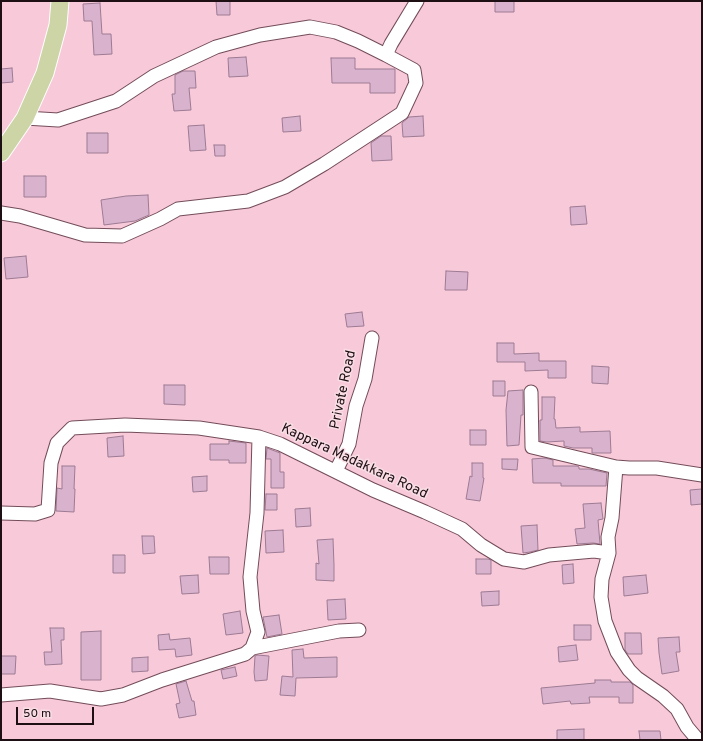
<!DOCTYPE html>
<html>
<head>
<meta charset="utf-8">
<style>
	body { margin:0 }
	#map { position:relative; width:703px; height:741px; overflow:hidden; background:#f8cad9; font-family:Overpass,sans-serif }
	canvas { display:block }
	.frame { position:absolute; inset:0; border:2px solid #1e0f14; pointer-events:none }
	.scale { position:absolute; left:16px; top:707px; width:78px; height:18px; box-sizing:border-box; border:2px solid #1e0f14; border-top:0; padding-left:5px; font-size:12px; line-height:14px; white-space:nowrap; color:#1e0f14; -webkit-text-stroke:3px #f9dde5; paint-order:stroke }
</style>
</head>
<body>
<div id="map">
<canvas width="703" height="741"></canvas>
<div class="frame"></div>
<div class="scale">50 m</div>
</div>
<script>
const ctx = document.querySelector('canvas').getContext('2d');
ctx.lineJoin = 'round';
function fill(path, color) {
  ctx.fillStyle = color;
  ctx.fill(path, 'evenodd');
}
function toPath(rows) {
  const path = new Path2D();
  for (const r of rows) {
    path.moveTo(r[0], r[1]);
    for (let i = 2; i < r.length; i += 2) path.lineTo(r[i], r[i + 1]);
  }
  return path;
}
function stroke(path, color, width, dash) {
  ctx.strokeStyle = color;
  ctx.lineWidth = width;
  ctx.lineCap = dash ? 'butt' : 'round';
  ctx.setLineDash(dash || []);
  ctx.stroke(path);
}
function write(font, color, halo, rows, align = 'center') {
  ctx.font = font + ' Overpass,sans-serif';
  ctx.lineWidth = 3;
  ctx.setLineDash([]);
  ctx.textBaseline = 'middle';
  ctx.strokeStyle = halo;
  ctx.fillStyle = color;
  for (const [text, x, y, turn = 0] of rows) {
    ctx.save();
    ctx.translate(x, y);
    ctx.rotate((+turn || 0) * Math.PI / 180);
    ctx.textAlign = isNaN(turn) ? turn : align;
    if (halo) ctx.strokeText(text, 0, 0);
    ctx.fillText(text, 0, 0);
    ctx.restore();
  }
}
const building = toPath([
	[216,1,230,1,230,15,217,15,216,1],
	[495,1,514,1,514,12,495,12,495,1],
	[100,3,102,34,111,34,112,54,94,55,92,21,84,21,83,4,100,3],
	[246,57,248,76,229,77,228,58,246,57],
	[331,58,355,58,355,69,395,69,395,93,370,93,370,83,332,83,331,58],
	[12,68,13,82,1,83,1,69,12,68],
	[183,71,195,71,196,88,189,88,191,110,174,111,172,94,175,94,175,75,183,71],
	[300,116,301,131,283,132,282,118,300,116],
	[423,116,424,136,403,137,402,123,409,117,423,116],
	[204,125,206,150,190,151,188,126,204,125],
	[87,133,108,133,108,153,87,153,87,133],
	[381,136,391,136,392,160,372,161,371,143,381,136],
	[214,145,225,145,225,156,215,156,214,145],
	[24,176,46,176,46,197,24,197,24,176],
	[148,195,149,215,135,221,104,225,101,200,126,196,148,195],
	[585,206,587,224,571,225,570,207,585,206],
	[26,256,28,277,6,279,4,258,26,256],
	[446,271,468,272,467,290,445,290,446,271],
	[362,312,364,326,347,327,345,314,362,312],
	[497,343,514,343,514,354,539,353,539,361,566,361,566,378,548,378,548,370,525,371,525,362,497,362,497,343],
	[592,366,609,367,608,384,592,383,592,366],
	[493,381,505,381,505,396,493,396,493,381],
	[164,385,185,385,185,405,164,404,164,385],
	[523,390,523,415,521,415,519,445,507,446,506,410,508,391,523,390],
	[542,397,555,397,554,419,555,419,556,428,580,427,580,432,610,431,611,453,592,453,592,448,573,448,564,446,564,441,547,442,540,441,540,420,542,420,542,397],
	[470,430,486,430,486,445,470,445,470,430],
	[123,436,124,456,108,457,107,438,123,436],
	[229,441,246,443,246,463,229,463,229,460,210,460,210,444,229,444,229,441],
	[267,448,280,453,280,472,284,472,284,488,271,488,271,459,266,459,267,448],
	[545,458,553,460,553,466,577,466,579,467,579,469,589,469,607,473,606,486,561,486,561,483,533,483,532,459,545,458],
	[502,459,518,459,517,470,502,469,502,459],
	[472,463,483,463,483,478,484,478,480,501,466,499,470,476,472,477,472,463],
	[62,466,75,466,74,489,75,489,74,512,56,511,57,488,62,489,62,466],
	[207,476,207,491,193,492,192,477,207,476],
	[702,489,702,504,691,505,690,490,702,489],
	[266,494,277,494,277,510,265,510,266,494],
	[601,503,603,519,598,520,600,544,593,543,577,544,575,529,585,528,583,504,601,503],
	[310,508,311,526,296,527,295,509,310,508],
	[537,525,538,550,530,552,523,553,521,526,537,525],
	[283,530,284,552,266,553,265,531,283,530],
	[142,536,154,536,155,553,143,554,142,536],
	[333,539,334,565,334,581,316,580,316,563,319,564,317,540,333,539],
	[113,555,125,555,125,573,113,573,113,555],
	[209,557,229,557,229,574,210,574,209,557],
	[476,559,488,559,491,560,491,574,476,574,476,559],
	[573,564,574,583,563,584,562,565,573,564],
	[198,575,199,593,182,594,180,576,198,575],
	[646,575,648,593,624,596,623,577,646,575],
	[499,591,499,605,482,606,481,592,499,591],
	[345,599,346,619,328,620,327,600,345,599],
	[240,611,243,633,226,635,223,614,240,611],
	[279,615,282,634,267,637,263,617,279,615],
	[574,625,591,625,591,640,574,640,574,625],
	[50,628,64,628,64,640,61,640,62,664,45,665,44,652,52,652,50,628],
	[101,631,101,680,81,680,81,632,101,631],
	[625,633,641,633,642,654,628,654,625,650,625,633],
	[169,634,170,640,190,638,192,655,176,657,175,649,159,650,158,635,169,634],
	[679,637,680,652,676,652,679,671,662,674,659,653,658,638,679,637],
	[576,645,578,660,559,662,558,647,576,645],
	[303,649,304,658,337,657,337,677,296,678,295,696,280,695,282,676,293,677,292,650,303,649],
	[257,655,269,656,267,680,255,681,254,672,255,656,257,655],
	[1,656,16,656,15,674,1,674,1,656],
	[148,657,148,671,132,672,132,658,148,657],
	[235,667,237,676,223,679,221,670,235,667],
	[595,680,611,680,611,682,630,682,633,685,633,703,619,703,619,697,589,697,590,703,571,704,570,701,543,704,541,688,595,683,595,680],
	[186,681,192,701,194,701,196,715,179,718,176,704,180,703,176,684,186,681],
	[584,729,584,740,557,740,557,730,584,729],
	[639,731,660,731,661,740,640,740,639,731]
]);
fill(building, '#d9b3ce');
stroke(building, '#9d7a93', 1);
const minor = toPath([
	[25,118,58,120,116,101,154,76,216,47,260,35,310,27,336,32,358,41,386,55],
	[1,213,20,216,85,235,122,236,160,219,178,209,248,201,285,187,324,164,402,113,416,83,414,70,386,55,391,44,417,1],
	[531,392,532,447,616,467],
	[336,471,349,444,356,406,365,379,372,338],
	[1,513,35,514,48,510,51,463,57,443,72,428,125,425,199,428,259,437],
	[252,648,339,631,359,630],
	[1,695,50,691,101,699,123,695,162,680,245,654,252,648,258,632,253,611,250,577,257,513,259,437,280,444,373,490,425,512,462,529,481,545,504,559,524,562,549,555,594,551,609,553],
	[698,740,687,727,677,709,663,696,637,678,629,670,617,652,605,621,601,597,602,579,609,553,608,537,612,518,616,467,629,468,657,468,702,475]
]);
const major = toPath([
	[1,153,25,118,45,73,58,25,60,1]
]);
stroke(minor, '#734c59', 15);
stroke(major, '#fff', 19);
stroke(minor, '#fff', 13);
stroke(major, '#cdd5a7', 17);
write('14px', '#1e0f14', '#f9dde5', [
	["Private Road",344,390,-78],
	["Kappara Madakkara Road",354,462,25]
]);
</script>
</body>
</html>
